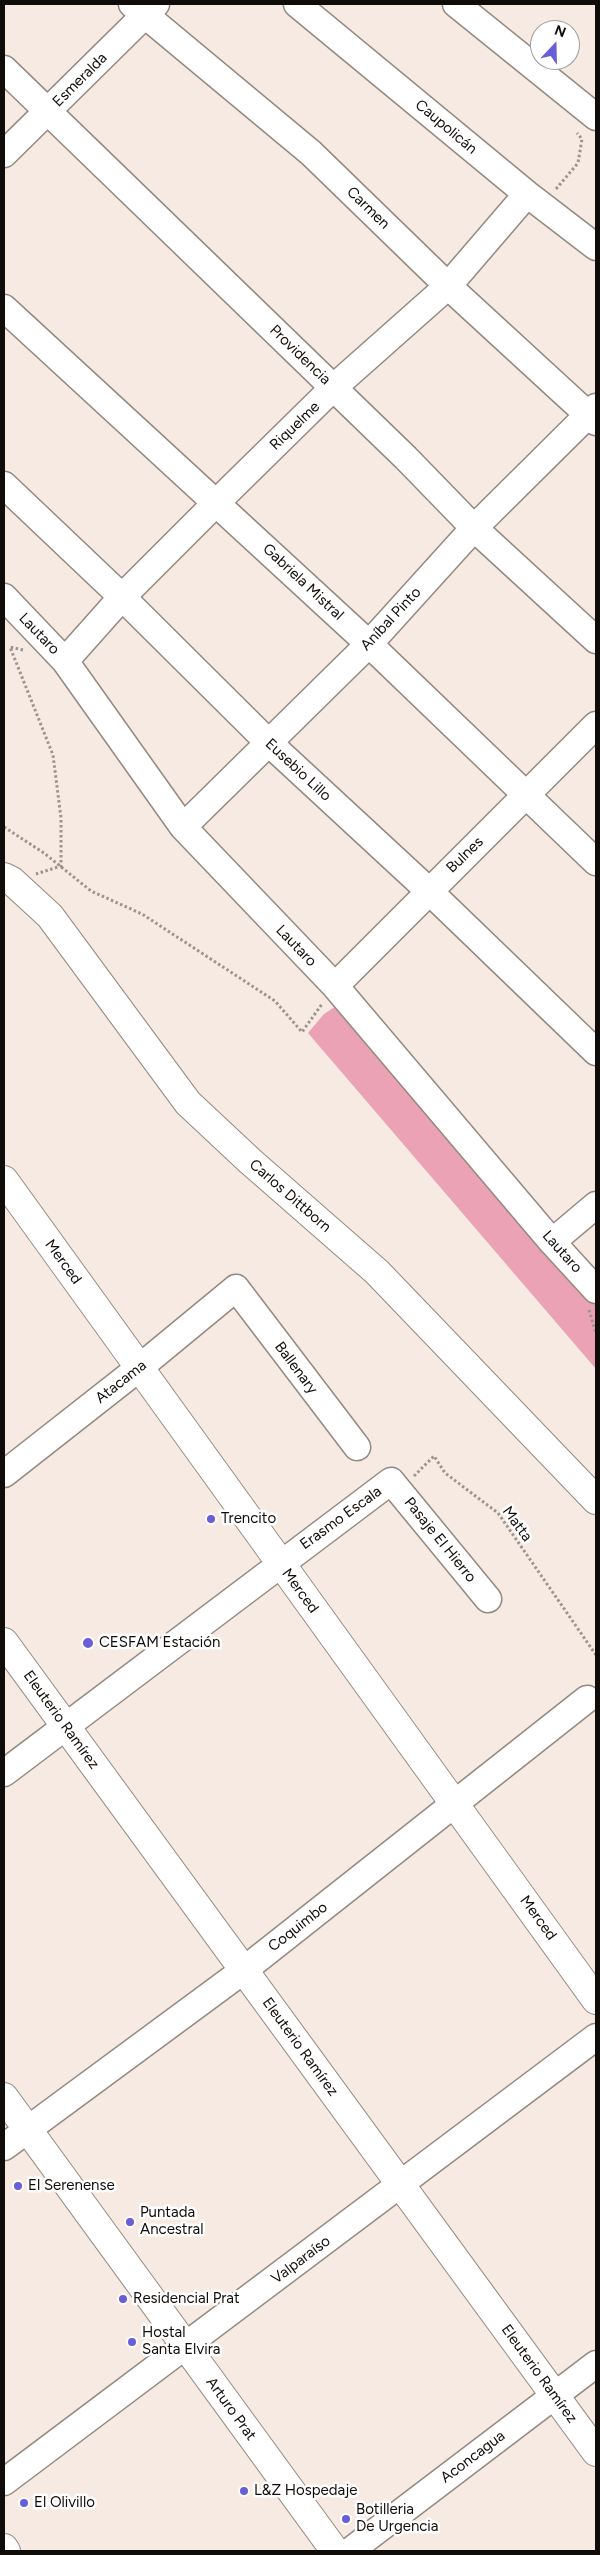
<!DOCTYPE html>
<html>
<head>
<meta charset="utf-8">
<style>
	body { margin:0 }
	#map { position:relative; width:600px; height:2555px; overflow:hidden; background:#f6eae2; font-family:Figtree,sans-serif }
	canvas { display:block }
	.frame { position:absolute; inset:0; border:5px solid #100c09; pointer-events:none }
	.north { position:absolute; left:530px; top:20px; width:50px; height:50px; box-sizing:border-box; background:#fff; border:1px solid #9f9e9d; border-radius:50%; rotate:21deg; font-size:14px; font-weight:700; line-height:20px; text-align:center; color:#100c09 }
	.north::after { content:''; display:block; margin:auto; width:18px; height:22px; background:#685ed7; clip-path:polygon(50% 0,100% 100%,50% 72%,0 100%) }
</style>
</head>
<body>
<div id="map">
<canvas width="600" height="2555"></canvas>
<div class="frame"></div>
<div class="north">N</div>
</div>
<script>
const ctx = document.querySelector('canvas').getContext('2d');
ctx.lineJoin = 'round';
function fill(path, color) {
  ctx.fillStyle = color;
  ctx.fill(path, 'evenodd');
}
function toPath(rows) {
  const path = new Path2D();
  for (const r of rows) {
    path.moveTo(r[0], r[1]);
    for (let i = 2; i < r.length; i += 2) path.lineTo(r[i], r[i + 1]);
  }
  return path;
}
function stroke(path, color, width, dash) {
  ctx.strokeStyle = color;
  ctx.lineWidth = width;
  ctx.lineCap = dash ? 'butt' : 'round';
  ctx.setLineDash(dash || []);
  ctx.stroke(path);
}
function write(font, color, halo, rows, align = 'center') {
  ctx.font = font + ' Figtree,sans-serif';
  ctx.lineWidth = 5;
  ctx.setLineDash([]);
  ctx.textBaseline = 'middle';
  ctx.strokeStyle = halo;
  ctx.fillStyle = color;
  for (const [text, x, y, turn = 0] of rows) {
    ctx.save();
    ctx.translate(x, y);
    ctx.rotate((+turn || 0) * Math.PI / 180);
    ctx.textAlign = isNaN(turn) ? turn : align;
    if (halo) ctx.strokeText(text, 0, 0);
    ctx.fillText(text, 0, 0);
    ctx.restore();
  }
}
fill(toPath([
	[336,1006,534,1238,596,1305,596,1369,308,1033,324,1014]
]), '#eba2b4');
const minor = toPath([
	[132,4,311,153,448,286,596,422],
	[297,4,527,194,596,247],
	[456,4,596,117],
	[4,69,406,458,474,528,596,640],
	[4,154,156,4],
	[4,308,369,644,596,862],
	[4,485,122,597,269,743,429,891,596,1052],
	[4,597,65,661,183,827,335,986,552,1242,596,1290],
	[65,661,122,597,216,503,333,388,448,286,527,194],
	[183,827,369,644,474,528,596,407],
	[335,986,596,725],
	[552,1242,596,1205],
	[4,1474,139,1368,236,1288,357,1447],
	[4,1773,391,1481,488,1599],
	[4,2147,244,1970,587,1699],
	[4,2482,596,2037],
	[350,2551,596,2364]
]);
const major = toPath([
	[4,877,12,881,50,916,188,1103,250,1161,377,1272,596,1500],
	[4,1180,596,2000],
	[4,1642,596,2452],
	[4,2097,335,2551],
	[4,2548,6,2551]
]);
stroke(minor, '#948982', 29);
stroke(major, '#948982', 30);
stroke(toPath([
	[556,189,578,163,582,139,577,133],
	[23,650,10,647,53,755,61,818,61,866,36,874],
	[4,827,44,853,91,891,142,914,275,1001,302,1032,322,1004],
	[589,1310,596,1333],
	[414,1476,434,1456,445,1473,498,1513,596,1655]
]), '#9d948e', 3, [2.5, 2.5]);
stroke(minor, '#fff', 26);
stroke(major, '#fff', 28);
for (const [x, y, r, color] of [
	[211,1519,5,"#685ed7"],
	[88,1643,6,"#685ed7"],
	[18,2186,5,"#685ed7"],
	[130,2222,5,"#685ed7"],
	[123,2299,5,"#685ed7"],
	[132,2342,5,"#685ed7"],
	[244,2491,5,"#685ed7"],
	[24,2503,5,"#685ed7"],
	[346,2519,5,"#685ed7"]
]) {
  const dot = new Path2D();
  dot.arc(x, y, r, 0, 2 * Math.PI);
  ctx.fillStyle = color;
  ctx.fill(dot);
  stroke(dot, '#fff', 2);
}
write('15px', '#100c09', '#fff', [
	["Esmeralda",80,80,-45],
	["Caupolicán",446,127,40],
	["Carmen",368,208,44],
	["Providencia",300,355,44],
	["Riquelme",295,426,-44],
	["Gabriela Mistral",303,582,43],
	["Aníbal Pinto",391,619,-47],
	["Lautaro",39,634,46],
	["Eusebio Lillo",298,770,43],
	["Bulnes",465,855,-44],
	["Lautaro",296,946,46],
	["Carlos Dittborn",290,1196,41],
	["Lautaro",562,1252,48],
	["Merced",63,1262,54],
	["Ballenary",296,1368,53],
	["Atacama",121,1382,-38],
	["Erasmo Escala",341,1518,-36],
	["Matta",517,1524,54],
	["Pasaje El Hierro",440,1540,51],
	["Merced",300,1591,54],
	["Eleuterio Ramírez",61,1720,54],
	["Merced",538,1918,54],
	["Coquimbo",298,1927,-38],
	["Eleuterio Ramírez",300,2047,54],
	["Valparaíso",301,2260,-37],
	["Eleuterio Ramírez",539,2374,54],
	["Arturo Prat",231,2409,54],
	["Aconcagua",473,2457,-37]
]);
write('15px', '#100c09', '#fff', [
	["Trencito",221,1519],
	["CESFAM Estación",99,1643],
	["El Serenense",28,2186],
	["Puntada",140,2213],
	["Ancestral",140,2230],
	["Residencial Prat",133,2299],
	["Hostal",142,2333],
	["Santa Elvira",142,2350],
	["L&Z Hospedaje",254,2491],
	["El Olivillo",34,2503],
	["Botilleria",356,2510],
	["De Urgencia",356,2527]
], 'left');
</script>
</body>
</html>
